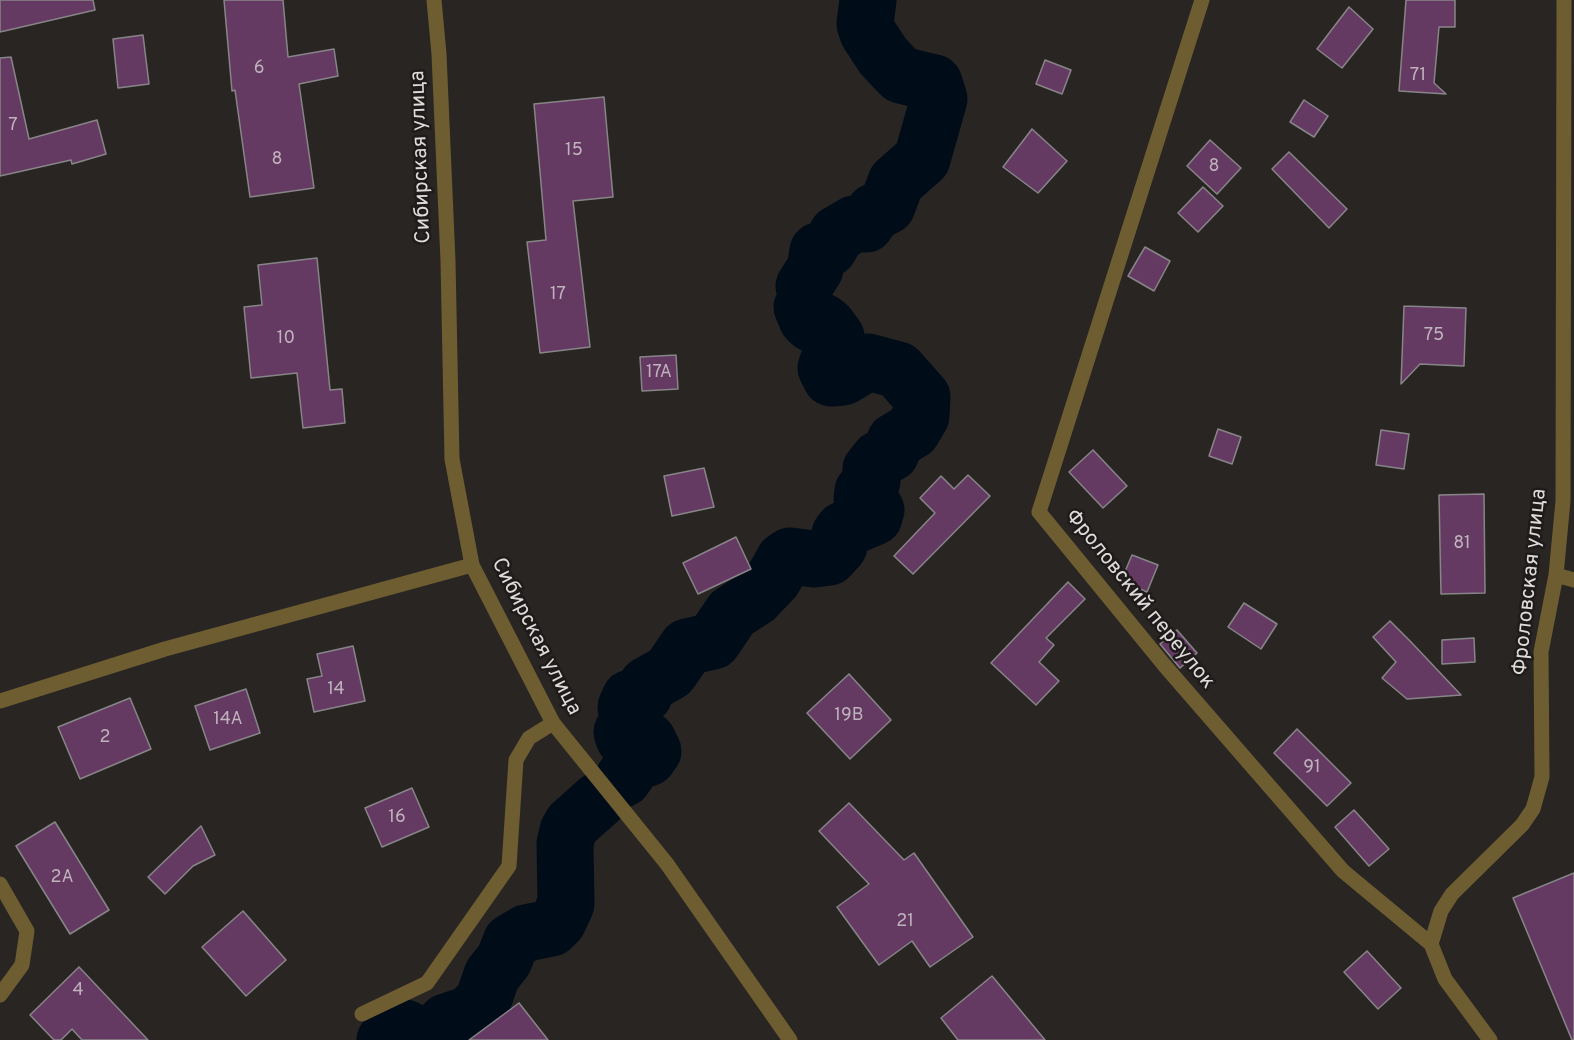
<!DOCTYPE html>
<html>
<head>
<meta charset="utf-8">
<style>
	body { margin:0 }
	canvas { display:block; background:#282523 }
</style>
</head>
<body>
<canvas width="1574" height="1040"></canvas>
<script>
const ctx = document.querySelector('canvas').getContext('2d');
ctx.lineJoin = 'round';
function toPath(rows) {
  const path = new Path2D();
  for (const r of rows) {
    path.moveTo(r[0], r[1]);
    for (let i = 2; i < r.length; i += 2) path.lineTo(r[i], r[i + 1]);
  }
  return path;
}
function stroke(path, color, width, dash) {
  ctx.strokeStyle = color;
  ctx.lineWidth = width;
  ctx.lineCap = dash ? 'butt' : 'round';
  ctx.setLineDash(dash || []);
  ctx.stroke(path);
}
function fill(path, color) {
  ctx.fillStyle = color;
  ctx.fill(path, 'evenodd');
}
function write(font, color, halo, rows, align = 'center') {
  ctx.font = font + ' Overpass,sans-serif';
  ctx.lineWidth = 5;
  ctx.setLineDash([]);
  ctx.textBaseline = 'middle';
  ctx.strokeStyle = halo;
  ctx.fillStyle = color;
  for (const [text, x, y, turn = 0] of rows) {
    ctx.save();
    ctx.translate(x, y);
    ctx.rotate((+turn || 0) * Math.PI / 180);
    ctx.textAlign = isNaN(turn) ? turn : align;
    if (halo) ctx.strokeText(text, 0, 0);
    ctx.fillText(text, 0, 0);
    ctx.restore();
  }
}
stroke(toPath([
	[804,286,815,269,818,251,829,248,837,234,854,224,866,224,874,212,887,206,896,182,922,159,939,99,934,83,901,75,883,56,868,33,865,24,868,0],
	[623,779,635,762,648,758,653,751,648,741,624,738,622,732,628,720,626,707,630,698,644,695,647,685,670,672,687,647,713,641,732,613,755,598,774,578,784,560,790,556,814,559,829,557,839,546,840,534,843,530,874,517,876,510,865,507,862,499,863,491,872,481,871,469,879,459,891,453,895,441,912,431,921,416,922,397,898,370,868,362,843,377,831,378,826,368,836,337,828,326,823,322,811,323,807,319,802,307],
	[385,1040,391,1032,405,1028,426,1040],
	[429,1040,446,1022,470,1014,483,1001,492,975,504,960,511,942,526,933,551,928,558,921,566,904,565,844,568,831,572,824,599,800]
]), '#000c18', 57);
const building = toPath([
	[0,0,93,0,95,10,0,32,0,0],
	[224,0,283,0,288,57,334,49,338,76,299,84,314,188,250,197,235,90,232,91,224,0],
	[1406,0,1455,0,1455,27,1439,27,1434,83,1446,94,1399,91,1406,0],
	[1349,7,1373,29,1342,68,1317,49,1349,7],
	[143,35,149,84,118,88,113,39,143,35],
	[11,57,29,139,97,120,106,154,72,164,71,160,0,176,0,58,11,57],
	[1045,60,1071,70,1062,94,1036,84,1045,60],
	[604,97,613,197,573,201,590,347,540,353,527,242,546,240,534,104,604,97],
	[1304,100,1328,116,1314,137,1290,122,1304,100],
	[1032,129,1067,161,1038,193,1003,167,1032,129],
	[1210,140,1241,168,1217,194,1187,166,1210,140],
	[1289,152,1347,209,1329,228,1272,169,1289,152],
	[1203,187,1223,206,1198,232,1178,213,1203,187],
	[1145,247,1170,261,1154,291,1128,276,1145,247],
	[317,258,330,390,342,389,345,423,303,428,297,373,251,378,244,307,262,305,258,265,317,258],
	[1404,306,1466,308,1464,366,1420,364,1401,384,1404,306],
	[676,355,678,389,642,391,640,357,676,355],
	[1218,429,1241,437,1232,464,1209,456,1218,429],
	[1381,430,1409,434,1404,469,1376,465,1381,430],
	[1093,450,1127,486,1103,508,1069,472,1093,450],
	[704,468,714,507,672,516,664,476,704,468],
	[968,475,990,496,913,574,894,556,935,513,920,498,941,476,954,489,968,475],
	[1484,494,1485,593,1441,594,1439,495,1484,494],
	[736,537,751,569,698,594,683,563,736,537],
	[1132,555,1158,565,1147,592,1121,581,1132,555],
	[1068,582,1085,599,1046,638,1054,645,1039,662,1059,681,1036,705,991,663,1068,582],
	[1244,603,1277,624,1261,649,1228,627,1244,603],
	[1390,621,1411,642,1461,695,1407,699,1382,678,1396,662,1373,637,1390,621],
	[1177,630,1197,653,1180,668,1160,644,1177,630],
	[1474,638,1475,662,1442,664,1442,640,1474,638],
	[353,646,365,701,314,712,307,679,322,676,317,654,353,646],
	[849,674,891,720,850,759,807,713,849,674],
	[246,689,260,733,210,750,195,706,246,689],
	[130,698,151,749,80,779,58,727,130,698],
	[1297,729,1351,783,1327,806,1274,753,1297,729],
	[412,788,429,827,382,847,365,808,412,788],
	[849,803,904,860,914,853,973,937,930,967,912,941,879,965,837,907,869,884,819,831,849,803],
	[1354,810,1389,849,1369,866,1335,827,1354,810],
	[55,822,109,910,70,934,16,846,55,822],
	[201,826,215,855,193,866,165,894,148,877,201,826],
	[1574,873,1574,1040,1572,1040,1513,898,1574,873],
	[243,911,286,960,246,996,202,947,243,911],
	[1367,951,1401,988,1378,1009,1344,972,1367,951],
	[79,967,148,1040,82,1040,72,1029,61,1040,54,1040,30,1015,79,967],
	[992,976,1045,1040,958,1040,941,1018,992,976],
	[519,1003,548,1040,469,1040,519,1003]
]);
fill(building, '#643962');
stroke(building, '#888588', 1.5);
stroke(toPath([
	[434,0,439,54,448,261,452,459,472,565,553,723,667,864,790,1040],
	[1202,0,1039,512,1165,666,1343,871,1431,944],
	[1556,575,1574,580],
	[0,701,165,649,472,565],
	[0,884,27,931,22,965,0,995],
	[362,1014,427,983,509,866,516,760,529,738,553,723],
	[1490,1040,1445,979,1431,944,1441,911,1452,894,1522,825,1533,809,1542,777,1541,652,1556,575,1563,501,1564,0]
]), '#6e5d31', 15);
write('18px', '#c0b3bd', null, [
	["6",259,69],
	["71",1418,76],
	["7",13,126],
	["15",574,151],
	["8",277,160],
	["8",1214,167],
	["17",558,295],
	["75",1434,336],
	["10",286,339],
	["17А",659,373],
	["81",1462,544],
	["14",336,690],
	["19В",849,716],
	["14А",228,720],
	["2",105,738],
	["91",1312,768],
	["16",397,818],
	["2А",62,878],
	["21",905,922],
	["4",78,991]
]);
write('21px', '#dedcdb', '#1e1b1a', [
	["Сибирская улица",422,157,-92],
	["Фроловская улица",1531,582,-84],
	["Фроловский переулок",1139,600,51],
	["Сибирская улица",535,637,63]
]);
</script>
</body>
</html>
